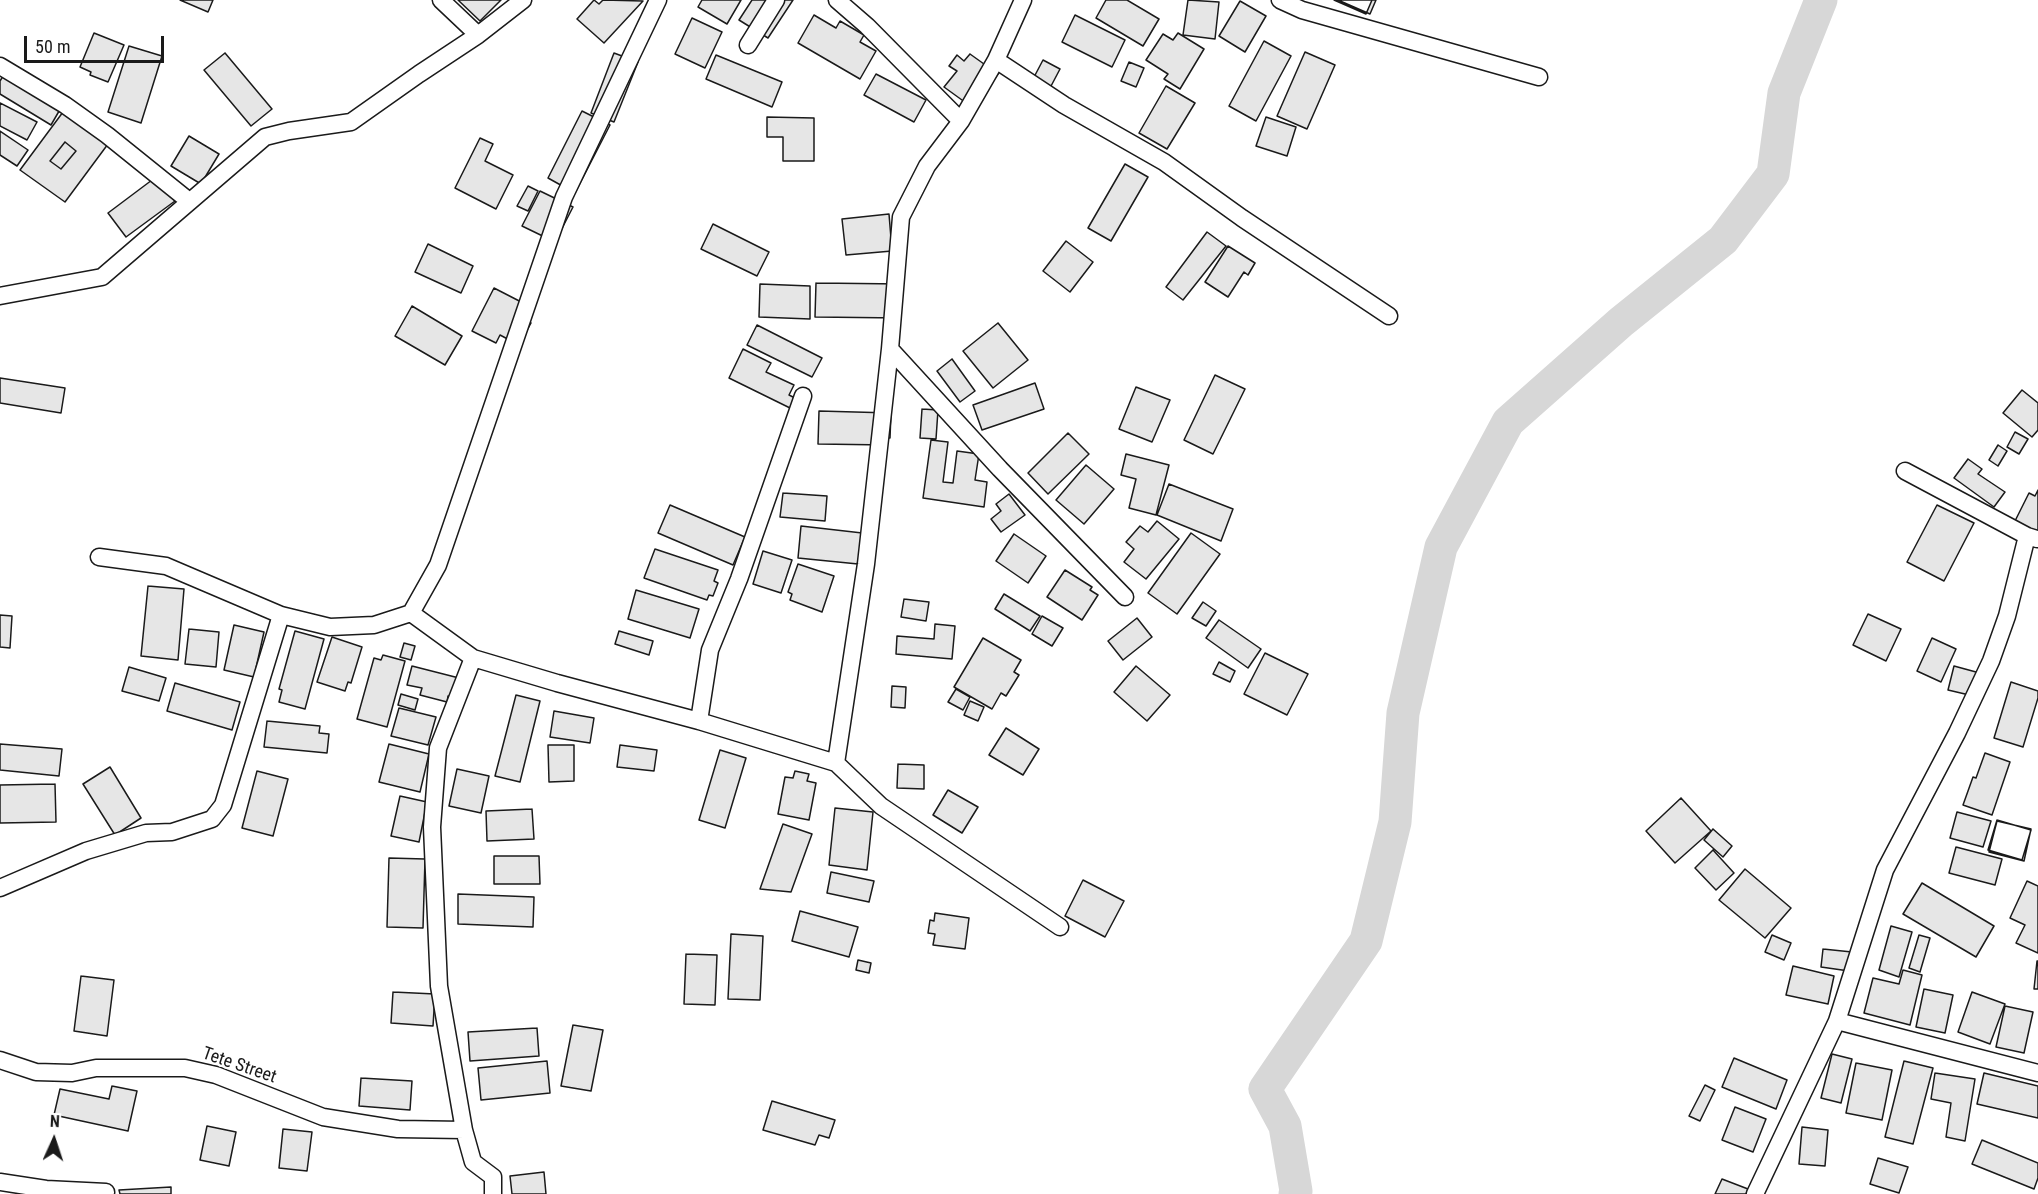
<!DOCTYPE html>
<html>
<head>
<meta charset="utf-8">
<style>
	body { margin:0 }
	#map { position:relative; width:2038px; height:1194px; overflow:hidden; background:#fff; font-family:"Roboto Condensed",sans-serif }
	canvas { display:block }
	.north { position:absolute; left:24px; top:1110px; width:60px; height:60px; -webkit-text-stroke:4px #fff; paint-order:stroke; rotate:3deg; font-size:16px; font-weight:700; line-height:24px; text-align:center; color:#1a1a1a }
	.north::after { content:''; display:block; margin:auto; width:21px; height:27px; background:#1a1a1a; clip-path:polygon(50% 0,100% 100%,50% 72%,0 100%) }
	.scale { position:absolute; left:24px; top:36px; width:140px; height:27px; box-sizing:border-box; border:3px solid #1a1a1a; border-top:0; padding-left:8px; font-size:18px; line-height:21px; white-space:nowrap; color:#1a1a1a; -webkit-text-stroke:4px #fff; paint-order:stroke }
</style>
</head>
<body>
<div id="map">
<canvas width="2038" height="1194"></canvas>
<div class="north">N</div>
<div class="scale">50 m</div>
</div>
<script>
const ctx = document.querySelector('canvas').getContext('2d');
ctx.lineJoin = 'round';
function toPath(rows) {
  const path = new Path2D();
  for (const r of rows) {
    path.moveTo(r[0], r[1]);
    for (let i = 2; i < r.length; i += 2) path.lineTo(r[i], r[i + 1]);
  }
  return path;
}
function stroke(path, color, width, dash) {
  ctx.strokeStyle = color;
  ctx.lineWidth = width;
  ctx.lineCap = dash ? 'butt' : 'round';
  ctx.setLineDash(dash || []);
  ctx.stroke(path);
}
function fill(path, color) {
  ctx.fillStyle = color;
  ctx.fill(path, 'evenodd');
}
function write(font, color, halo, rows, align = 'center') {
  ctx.font = font + ' "Roboto Condensed",sans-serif';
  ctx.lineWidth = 4.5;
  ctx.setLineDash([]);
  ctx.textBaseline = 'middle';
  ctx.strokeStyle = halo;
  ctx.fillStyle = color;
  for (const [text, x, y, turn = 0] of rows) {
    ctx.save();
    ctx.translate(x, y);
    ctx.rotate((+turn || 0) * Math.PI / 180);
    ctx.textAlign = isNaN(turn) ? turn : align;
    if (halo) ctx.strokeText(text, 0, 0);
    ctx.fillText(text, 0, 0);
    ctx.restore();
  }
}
stroke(toPath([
	[1295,1194,1296,1191,1285,1126,1265,1089,1366,941,1395,822,1403,713,1441,547,1508,422,1621,322,1723,240,1773,174,1784,93,1821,0]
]), '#d7d7d7', 33);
const building = toPath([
	[180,0,213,0,208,12,180,0],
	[458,0,501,0,480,21,458,0],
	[594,0,599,4,603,0,643,1,604,43,577,19,594,0],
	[702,0,741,0,727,24,698,7,702,0],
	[752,0,793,0,768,38,739,20,752,0],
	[1106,0,1127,0,1159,19,1143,46,1096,18,1106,0],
	[1188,0,1219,2,1215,39,1183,35,1188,0],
	[1334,0,1372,0,1366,14,1334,0],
	[1338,0,1376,0,1370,14,1338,0],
	[1240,1,1266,16,1245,52,1219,36,1240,1],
	[814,15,836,28,840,21,864,35,860,42,876,51,860,79,798,43,814,15],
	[1075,15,1125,40,1112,67,1062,42,1075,15],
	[692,18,722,32,705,68,675,54,692,18],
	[94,33,124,45,108,82,90,75,91,72,80,67,94,33],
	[1178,33,1204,49,1180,89,1164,79,1168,74,1146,60,1163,34,1173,40,1178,33],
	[1264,41,1291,56,1256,121,1229,106,1264,41],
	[129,46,162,56,141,123,108,112,129,46],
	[1305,52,1335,65,1307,129,1277,116,1305,52],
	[225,53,272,109,251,126,204,70,225,53],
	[614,53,638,62,614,122,591,113,614,53],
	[970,54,998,74,973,108,944,87,957,71,949,66,957,55,964,61,970,54],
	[716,55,782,82,772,107,706,79,716,55],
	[1043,60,1060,69,1050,88,1033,79,1043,60],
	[1129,62,1144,68,1136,87,1121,81,1129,62],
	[5,73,62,106,51,125,0,94,0,81,5,73],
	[876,74,926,100,914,122,864,95,876,74],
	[1166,86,1195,103,1167,149,1139,133,1166,86],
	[0,103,37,122,27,140,0,126,0,103],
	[582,111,610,125,575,193,548,178,582,111],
	[63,112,108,144,65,202,20,170,63,112],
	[65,142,76,151,61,169,50,161,65,142],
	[767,117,814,118,814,161,783,161,783,137,767,137,767,117],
	[1266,117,1296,127,1287,156,1256,146,1266,117],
	[0,131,28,150,17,166,0,155,0,131],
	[189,136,219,154,201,184,171,166,189,136],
	[480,138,493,144,485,161,513,175,496,209,455,188,480,138],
	[65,142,76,151,61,169,50,161,65,142],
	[1125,164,1148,177,1111,241,1088,228,1125,164],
	[156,177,175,201,126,237,108,213,156,177],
	[528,186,538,191,528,211,517,206,528,186],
	[540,191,573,207,555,242,522,226,540,191],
	[889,214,892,251,846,255,842,219,889,214],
	[713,224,769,252,757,276,701,249,713,224],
	[1207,232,1226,246,1183,300,1166,287,1207,232],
	[1066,241,1093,262,1070,292,1043,271,1066,241],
	[428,244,473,266,461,293,415,272,428,244],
	[1228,246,1255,263,1248,275,1244,272,1228,297,1205,282,1228,246],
	[816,283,902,284,901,318,815,317,816,283],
	[760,284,810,286,810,319,759,317,760,284],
	[494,288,529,306,523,319,531,323,519,345,500,335,496,343,472,331,494,288],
	[412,306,462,336,445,365,395,336,412,306],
	[998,323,1028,360,993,388,963,351,998,323],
	[757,325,822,358,812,377,747,345,757,325],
	[743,349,771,363,766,372,794,385,789,395,795,398,790,408,729,378,743,349],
	[952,359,975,391,960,402,937,371,952,359],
	[1215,375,1245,389,1213,454,1184,440,1215,375],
	[0,378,65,388,61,413,0,403,0,378],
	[1035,383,1044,409,982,430,973,405,1035,383],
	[1136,387,1170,400,1152,442,1119,429,1136,387],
	[2022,390,2038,403,2038,430,2032,437,2003,413,2022,390],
	[922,409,938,410,936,439,920,438,922,409],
	[819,411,891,413,890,438,887,438,887,445,818,444,819,411],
	[2015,432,2028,439,2019,454,2007,447,2015,432],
	[1068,433,1089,454,1048,494,1028,473,1068,433],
	[931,440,948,442,943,482,953,483,957,451,979,454,975,480,987,482,984,507,923,498,931,440],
	[1998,445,2007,451,1998,466,1989,460,1998,445],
	[1126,454,1169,465,1156,515,1129,508,1136,479,1121,475,1126,454],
	[1968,459,1982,469,1978,474,2005,492,1994,507,1954,478,1968,459],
	[1086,465,1114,489,1084,524,1056,500,1086,465],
	[1169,484,1233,509,1221,541,1157,515,1169,484],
	[2038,490,2038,532,2015,521,2029,493,2035,496,2038,490],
	[783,493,827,496,825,521,780,517,783,493],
	[1009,494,1025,515,1001,532,991,519,1001,511,996,504,1009,494],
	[670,505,745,537,733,565,658,533,670,505],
	[1937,505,1974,523,1944,581,1907,562,1937,505],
	[1157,521,1179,539,1146,579,1124,562,1134,549,1126,542,1140,526,1148,532,1157,521],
	[801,526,871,534,868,565,798,558,801,526],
	[1191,533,1220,554,1177,614,1148,593,1191,533],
	[1014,534,1046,556,1028,583,996,561,1014,534],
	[655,549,718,570,714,581,718,583,713,596,709,595,707,600,644,578,655,549],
	[763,551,792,560,781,593,753,584,763,551],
	[798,564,834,576,822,612,790,600,792,594,788,592,798,564],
	[1065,570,1092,587,1090,590,1098,595,1082,620,1047,597,1065,570],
	[148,586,184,589,178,660,141,656,148,586],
	[636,590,699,609,690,638,628,619,636,590],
	[1004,594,1040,616,1030,631,995,609,1004,594],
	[904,599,929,602,926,621,901,617,904,599],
	[1203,602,1216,611,1206,626,1192,618,1203,602],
	[1868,614,1901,629,1886,661,1853,645,1868,614],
	[0,615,12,616,10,648,0,647,0,615],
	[1042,616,1063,628,1052,646,1032,634,1042,616],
	[1137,618,1152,637,1123,660,1108,641,1137,618],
	[1219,620,1261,649,1248,668,1206,638,1219,620],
	[935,624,955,626,952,659,896,654,897,636,934,639,935,624],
	[234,625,264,632,254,677,224,670,234,625],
	[189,629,219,632,216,667,185,664,189,629],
	[295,631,324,639,305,709,279,702,282,690,279,689,295,631],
	[619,631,653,641,649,655,615,644,619,631],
	[332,637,362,647,351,683,348,682,345,691,317,682,332,637],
	[983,638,1021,660,1014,672,1019,675,1006,696,1001,693,992,709,954,687,983,638],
	[1932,638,1956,649,1941,682,1917,671,1932,638],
	[404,643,415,646,411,660,400,657,404,643],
	[1265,653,1308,674,1287,715,1244,694,1265,653],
	[383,655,405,661,387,727,357,719,374,658,381,660,383,655],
	[1219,662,1235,671,1230,682,1213,674,1219,662],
	[412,666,459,678,452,697,448,696,447,702,420,695,422,688,407,685,412,666],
	[1136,666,1170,695,1147,721,1114,692,1136,666],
	[1954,666,1987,675,1982,698,1948,690,1954,666],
	[129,667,166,678,159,701,122,691,129,667],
	[2011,682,2038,691,2038,698,2023,747,1994,738,2011,682],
	[175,683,240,702,232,730,167,711,175,683],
	[892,686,906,687,905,708,891,707,892,686],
	[956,689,970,697,963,710,948,702,956,689],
	[401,694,418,699,415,710,398,705,401,694],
	[516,695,540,701,520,782,495,776,516,695],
	[970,701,984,707,978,721,964,715,970,701],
	[399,708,436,717,428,745,391,736,399,708],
	[554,711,594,718,590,743,550,737,554,711],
	[267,721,320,726,319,733,329,734,327,753,264,747,267,721],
	[1006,728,1039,749,1023,775,989,755,1006,728],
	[0,744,62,749,59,776,0,770,0,744],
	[389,744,429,754,420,792,379,782,389,744],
	[548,745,574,745,574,781,549,782,548,745],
	[620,745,657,750,654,771,617,767,620,745],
	[720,750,746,758,725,828,699,820,720,750],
	[1985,753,2010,762,1992,815,1963,805,1973,777,1976,778,1985,753],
	[898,764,924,765,924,789,897,788,898,764],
	[110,767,141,818,115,835,83,784,110,767],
	[457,769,489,776,481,813,449,806,457,769],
	[257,771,288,779,273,836,242,828,257,771],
	[795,771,809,774,807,781,816,783,809,820,778,814,785,777,793,778,795,771],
	[55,784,56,822,0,823,0,785,55,784],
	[948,790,978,807,962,833,933,815,948,790],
	[400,796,427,802,419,842,391,836,400,796],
	[1681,798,1711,831,1675,863,1646,831,1681,798],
	[835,808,873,812,867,870,829,865,835,808],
	[532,809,534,839,487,841,486,811,532,809],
	[1957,812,1991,821,1983,847,1950,838,1957,812],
	[1997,820,2031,830,2022,860,1988,850,1997,820],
	[1997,821,2031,829,2024,861,1989,852,1997,821],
	[783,824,812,834,791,892,760,889,783,824],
	[1713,829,1732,846,1723,857,1704,840,1713,829],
	[1956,847,2002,859,1995,885,1949,873,1956,847],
	[1713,850,1734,873,1716,890,1695,868,1713,850],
	[494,856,539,856,540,884,494,884,494,856],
	[389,858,425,859,423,928,387,927,389,858],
	[1745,869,1791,908,1765,938,1719,900,1745,869],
	[831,872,874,881,869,902,827,893,831,872],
	[1083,880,1124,901,1105,937,1065,916,1083,880],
	[2027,881,2038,886,2038,953,2016,943,2025,925,2010,918,2027,881],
	[1922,883,1994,926,1976,957,1903,914,1922,883],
	[458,894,534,897,533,927,458,924,458,894],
	[800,911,858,927,849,957,792,941,800,911],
	[935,913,969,918,965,949,933,945,935,934,928,933,930,920,934,921,935,913],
	[1891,926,1912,932,1899,977,1879,970,1891,926],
	[731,934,763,936,760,1000,728,999,731,934],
	[1772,935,1791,943,1784,960,1765,952,1772,935],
	[1919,935,1930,938,1920,972,1909,968,1919,935],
	[1823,949,1852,952,1849,971,1821,967,1823,949],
	[686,954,717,955,715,1005,684,1004,686,954],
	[858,960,871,963,869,973,856,970,858,960],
	[2037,961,2038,961,2038,989,2034,989,2037,961],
	[1793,966,1834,976,1828,1004,1786,995,1793,966],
	[1903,970,1922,975,1910,1025,1864,1013,1873,978,1899,984,1903,970],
	[81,976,114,980,107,1036,74,1031,81,976],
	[1924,989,1953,995,1945,1033,1916,1027,1924,989],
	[393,992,435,994,433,1026,391,1023,393,992],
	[1972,992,2005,1004,1990,1044,1958,1032,1972,992],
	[2005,1006,2033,1012,2024,1053,1996,1047,2005,1006],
	[573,1025,603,1030,591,1091,561,1086,573,1025],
	[537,1028,539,1056,470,1061,468,1032,537,1028],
	[1832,1054,1852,1059,1841,1103,1821,1098,1832,1054],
	[1734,1058,1787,1080,1776,1109,1722,1087,1734,1058],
	[547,1061,550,1093,481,1100,478,1068,547,1061],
	[1904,1061,1933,1068,1913,1144,1885,1137,1904,1061],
	[1856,1063,1892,1070,1882,1120,1846,1113,1856,1063],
	[1935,1073,1975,1079,1965,1141,1946,1137,1951,1103,1931,1099,1935,1073],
	[1984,1073,2038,1086,2038,1118,1977,1104,1984,1073],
	[361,1078,412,1081,410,1110,359,1106,361,1078],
	[1705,1085,1715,1090,1700,1121,1689,1116,1705,1085],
	[112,1086,137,1091,128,1131,54,1115,60,1089,109,1099,112,1086],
	[772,1101,835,1120,829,1138,819,1135,815,1145,763,1130,772,1101],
	[1735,1107,1766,1119,1753,1152,1722,1140,1735,1107],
	[207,1126,236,1132,229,1166,200,1160,207,1126],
	[1802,1127,1828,1130,1825,1166,1799,1164,1802,1127],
	[283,1129,312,1132,307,1171,279,1168,283,1129],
	[1982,1140,2038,1163,2038,1178,2034,1189,1972,1164,1982,1140],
	[1878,1158,1908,1167,1899,1193,1870,1184,1878,1158],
	[544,1172,546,1194,512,1194,510,1176,544,1172],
	[1722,1179,1748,1189,1746,1194,1715,1194,1722,1179],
	[171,1187,171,1194,120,1194,119,1190,171,1187]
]);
fill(building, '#e6e6e6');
stroke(building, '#1a1a1a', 1.5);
const minor = toPath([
	[441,0,478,35],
	[837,0,867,26,961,121],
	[1280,0,1302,10,1539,77],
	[748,45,776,0],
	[996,60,1064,105,1164,162,1242,218,1389,316],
	[0,66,65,105,107,135,189,201],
	[0,296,102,277,265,137,289,131,351,122,419,74,478,35,523,0],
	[890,349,1000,469,1125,597],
	[1905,471,2027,536,2037,539],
	[99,557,166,566,281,615,330,627,374,625,411,613,438,565,564,197,658,0],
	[411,613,473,658,557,683,699,721,836,763,866,564,890,349,901,217,927,166,961,121,996,60,1023,0],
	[473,658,438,748,432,827,439,986,464,1130,473,1162,493,1177,493,1194],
	[699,721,710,650,739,579,803,396],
	[836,763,881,806,1060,927],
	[0,888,86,851,146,833,172,832,212,819,223,805,281,615],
	[1837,1021,2038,1073],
	[0,1060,36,1072,72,1073,96,1068,185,1068,216,1075,323,1117,398,1129,464,1130],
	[0,1182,46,1189,106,1192],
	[1755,1194,1837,1021,1885,870,1957,733,1991,661,2007,616,2027,536]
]);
stroke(minor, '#1a1a1a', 19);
stroke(minor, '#fff', 16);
write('18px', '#1a1a1a', '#fff', [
	["Tete Street",239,1066,19]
]);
</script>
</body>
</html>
